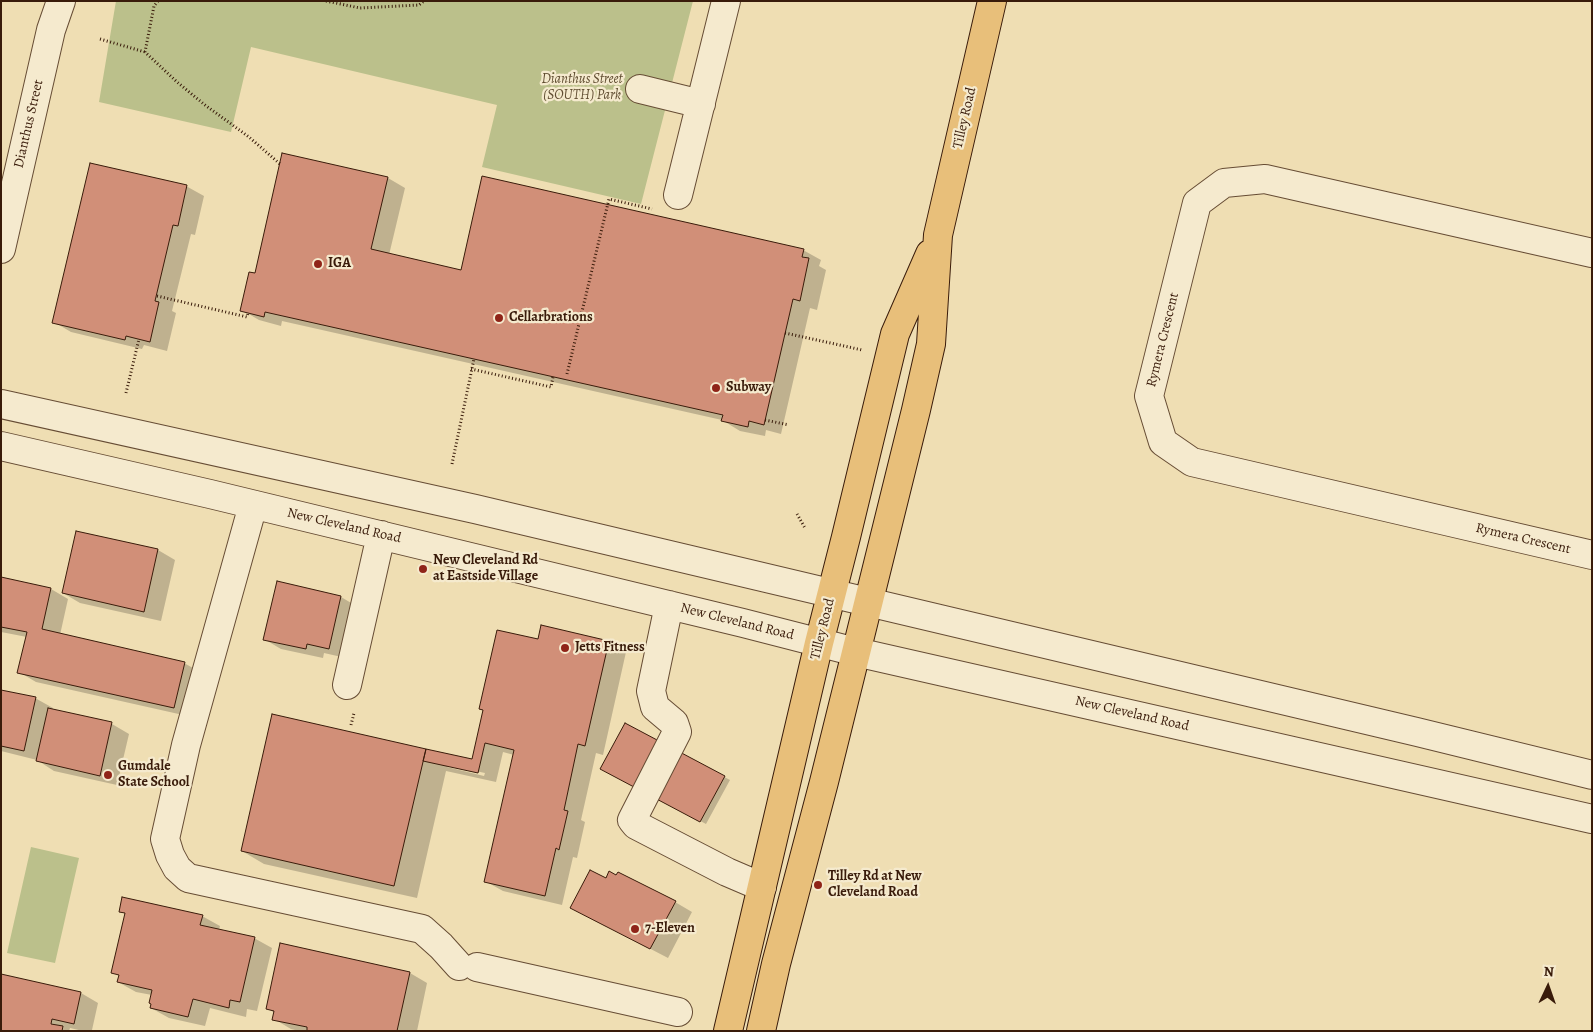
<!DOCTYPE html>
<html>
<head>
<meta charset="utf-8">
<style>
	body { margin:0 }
	#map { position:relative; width:1593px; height:1032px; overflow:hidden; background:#efdeb3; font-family:Alegreya,serif }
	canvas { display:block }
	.frame { position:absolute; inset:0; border:2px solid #391b0a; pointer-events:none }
	.north { position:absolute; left:1523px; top:962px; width:50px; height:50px; -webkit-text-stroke:4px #f5eace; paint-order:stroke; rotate:3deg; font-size:14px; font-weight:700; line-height:20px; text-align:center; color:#391b0a }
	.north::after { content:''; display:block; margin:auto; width:18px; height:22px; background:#391b0a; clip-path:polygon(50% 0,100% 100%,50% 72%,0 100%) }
</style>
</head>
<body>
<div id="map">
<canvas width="1593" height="1032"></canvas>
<div class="frame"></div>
<div class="north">N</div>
</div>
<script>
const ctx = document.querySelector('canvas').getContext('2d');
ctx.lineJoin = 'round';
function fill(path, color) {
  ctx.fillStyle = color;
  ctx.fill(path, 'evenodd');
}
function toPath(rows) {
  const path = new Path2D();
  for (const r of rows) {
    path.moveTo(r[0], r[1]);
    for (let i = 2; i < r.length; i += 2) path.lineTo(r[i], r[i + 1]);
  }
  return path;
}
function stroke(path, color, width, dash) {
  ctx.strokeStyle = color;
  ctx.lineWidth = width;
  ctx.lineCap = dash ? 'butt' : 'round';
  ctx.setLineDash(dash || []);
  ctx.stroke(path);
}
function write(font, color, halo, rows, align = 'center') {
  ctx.font = font + ' Alegreya,serif';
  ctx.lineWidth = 4.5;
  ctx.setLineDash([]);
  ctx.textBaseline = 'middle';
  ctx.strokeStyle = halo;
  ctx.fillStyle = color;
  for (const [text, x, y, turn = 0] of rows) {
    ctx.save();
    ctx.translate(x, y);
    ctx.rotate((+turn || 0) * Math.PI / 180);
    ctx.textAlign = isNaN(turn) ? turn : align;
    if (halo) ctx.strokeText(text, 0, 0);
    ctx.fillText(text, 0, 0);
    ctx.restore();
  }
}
fill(toPath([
	[116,1,693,1,641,204,482,167,497,105,251,47,231,132,99,102],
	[31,847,79,858,55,963,7,953]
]), '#bbc08b');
fill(toPath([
	[388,178,405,188,389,255,462,271,803,250,821,260,819,266,826,270,817,310,810,308,781,434,766,430,765,436,740,431,722,420,282,321,281,326,259,320,242,310,256,275],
	[186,186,204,196,195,235,191,234,172,311,176,313,167,351,144,345,142,349,71,332,54,322],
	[158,550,175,560,161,621,80,603,63,593],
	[1,578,51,589,68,599,60,635,184,663,202,673,192,717,36,682,19,672,27,637,1,632],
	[341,597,358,607,346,658,324,653,323,658,281,649,264,639],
	[542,627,609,642,626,652,603,755,596,753,581,820,585,822,577,858,573,857,562,905,503,891,485,881,514,755,503,752,496,782,446,771,417,898,264,864,242,851,273,715,473,761,539,640],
	[447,765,485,773,484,776,447,767],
	[1,691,35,698,53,708,52,710,112,724,129,734,117,785,54,771,37,760,1,751],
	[625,724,730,780,706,824,602,769],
	[607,880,675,902,692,912,668,958,572,908],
	[121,911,202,916,220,926,219,930,254,938,272,948,257,1011,247,1009,246,1017,210,1008,205,1026,169,1018,151,1008,152,995,136,992,118,982,120,976,113,972,126,914],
	[281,944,410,973,427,983,417,1031,299,1031,291,1029,274,1019,275,1013,267,1008],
	[81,993,98,1003,92,1030,93,1031,83,1031,70,1028,69,1031,1,1031]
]), '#0003');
const building = toPath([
	[282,153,388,177,371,249,461,270,482,176,804,249,802,257,809,258,800,301,793,299,764,425,749,421,748,427,721,421,723,415,265,312,264,317,240,311,249,272,255,273,282,153],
	[90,163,187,185,178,226,173,225,155,301,159,302,150,342,126,336,125,340,52,323,90,163],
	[76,531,158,549,144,612,62,593,76,531],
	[1,577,51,588,42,629,185,662,174,708,17,673,27,632,1,627,1,577],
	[277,581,341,596,329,649,307,644,306,649,263,640,277,581],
	[541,625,609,641,585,746,578,744,564,810,568,811,559,850,556,848,545,896,484,882,514,750,485,743,478,773,423,761,426,749,472,759,483,710,479,709,497,630,538,639,541,625],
	[1,690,36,697,24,751,1,746,1,690],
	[48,708,112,722,100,776,36,761,48,708],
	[272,714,426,749,394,886,241,851,272,714],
	[625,723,725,776,700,822,600,769,625,723],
	[590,870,606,878,609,871,616,875,618,872,676,901,650,949,570,908,590,870],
	[122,897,203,915,200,925,255,937,240,1002,230,1000,229,1008,193,999,188,1017,150,1008,151,1004,149,1003,152,990,117,982,119,975,111,973,125,913,119,912,122,897],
	[280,943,410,972,397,1031,307,1031,307,1027,272,1020,274,1011,266,1009,280,943],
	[1,974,81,992,74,1024,52,1019,51,1024,63,1026,62,1031,1,1031,1,974]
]);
fill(building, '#d18f78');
stroke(building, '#391b0a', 1);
const minor = toPath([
	[640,89,701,104],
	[678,195,726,1],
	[1,249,51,30,61,1],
	[1592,253,1265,179,1224,183,1197,203,1149,396,1163,442,1192,462,1592,555],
	[1,404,475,509,1417,732,1592,775],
	[1,446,210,494,743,623,856,652,1592,819],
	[253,505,186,745,165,839,170,855,177,868,188,878,422,929,441,946,459,966],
	[669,605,651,691,655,707,674,723,677,732,632,820,636,825,727,872,762,887],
	[347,685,381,535],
	[477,967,678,1012]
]);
const major = toPath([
	[728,1031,819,643,846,537,895,334,930,254],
	[761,1031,776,964,824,782,916,410,931,344,938,235,992,1]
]);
stroke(minor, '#664c34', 30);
stroke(major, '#391b0a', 30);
stroke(toPath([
	[158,1,154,6,145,52,177,82,205,105,249,137,280,164],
	[326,1,360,8,419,5,424,1],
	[100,39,145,52],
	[157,296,247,317,248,313],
	[785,333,862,350],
	[471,369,551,387,553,377],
	[567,374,609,199,652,209],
	[126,393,139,339],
	[765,420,789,425],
	[452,464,474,359],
	[797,514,805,528],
	[351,725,354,713]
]), '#391b0a', 3, [1, 2.5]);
stroke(minor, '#f5eace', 28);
stroke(major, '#e8bf7a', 28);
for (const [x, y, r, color] of [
	[318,264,5,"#8f2418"],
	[499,318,5,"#8f2418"],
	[716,388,5,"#8f2418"],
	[423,569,5,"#8f2418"],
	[565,648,5,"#8f2418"],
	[108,775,5,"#8f2418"],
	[818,885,5,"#8f2418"],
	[635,929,5,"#8f2418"]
]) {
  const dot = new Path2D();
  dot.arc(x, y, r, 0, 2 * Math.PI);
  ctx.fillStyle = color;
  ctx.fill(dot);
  stroke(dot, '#f5eace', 2);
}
write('italic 14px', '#604d31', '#f5eace', [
	["Dianthus Street",582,80],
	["(SOUTH) Park",582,96]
]);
write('14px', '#391b0a', '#f5eace', [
	["Tilley Road",965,118,-77],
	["Dianthus Street",29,124,-77],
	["Rymera Crescent",1163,340,-76],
	["New Cleveland Road",344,526,13],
	["Rymera Crescent",1523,539,13],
	["New Cleveland Road",737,622,14],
	["Tilley Road",823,629,-76],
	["New Cleveland Road",1132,714,13]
]);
write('bold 14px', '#391b0a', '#f5eace', [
	["IGA",328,264],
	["Cellarbrations",509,318],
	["Subway",726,388],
	["New Cleveland Rd",433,561],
	["at Eastside Village",433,577],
	["Jetts Fitness",575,648],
	["Gumdale",118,767],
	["State School",118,783],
	["Tilley Rd at New",828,877],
	["Cleveland Road",828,893],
	["7-Eleven",645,929]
], 'left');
</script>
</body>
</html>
